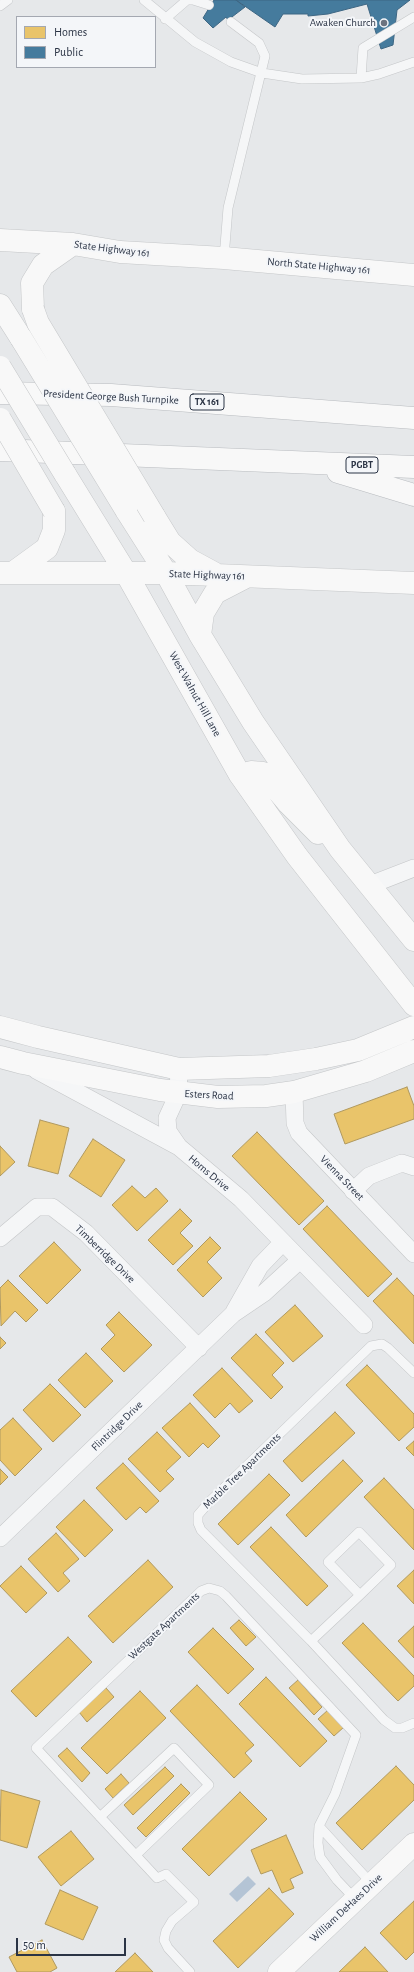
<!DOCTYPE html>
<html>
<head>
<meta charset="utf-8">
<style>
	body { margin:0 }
	#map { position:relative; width:414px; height:1972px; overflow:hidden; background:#e6e8ea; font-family:"Alegreya Sans",sans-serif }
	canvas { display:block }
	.legend { position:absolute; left:16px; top:16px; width:140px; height:52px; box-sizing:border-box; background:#f4f6f9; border:1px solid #a4a8b1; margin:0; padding:5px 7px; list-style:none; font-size:12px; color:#2b3445 }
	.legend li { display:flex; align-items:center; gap:8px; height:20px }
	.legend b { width:20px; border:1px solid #a4a8b1 }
	.scale { position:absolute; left:16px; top:1938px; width:110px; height:18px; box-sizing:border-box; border:2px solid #2b3445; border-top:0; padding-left:5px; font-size:12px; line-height:14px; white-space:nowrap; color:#2b3445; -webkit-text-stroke:3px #f4f6f9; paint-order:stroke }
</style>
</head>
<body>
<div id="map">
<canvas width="414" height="1972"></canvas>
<ul class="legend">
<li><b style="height:11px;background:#e9c46a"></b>Homes</li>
<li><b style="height:11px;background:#457b9d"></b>Public</li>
</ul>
<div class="scale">50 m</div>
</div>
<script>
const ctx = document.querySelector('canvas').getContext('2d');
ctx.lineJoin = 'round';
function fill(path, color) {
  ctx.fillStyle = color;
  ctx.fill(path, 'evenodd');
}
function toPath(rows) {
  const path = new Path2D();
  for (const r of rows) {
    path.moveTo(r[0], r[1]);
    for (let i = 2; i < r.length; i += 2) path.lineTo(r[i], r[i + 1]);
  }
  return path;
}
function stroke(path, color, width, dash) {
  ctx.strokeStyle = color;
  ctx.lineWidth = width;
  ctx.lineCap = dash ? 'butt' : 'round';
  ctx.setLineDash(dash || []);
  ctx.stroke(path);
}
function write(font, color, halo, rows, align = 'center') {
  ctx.font = font + ' "Alegreya Sans",sans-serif';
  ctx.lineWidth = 4;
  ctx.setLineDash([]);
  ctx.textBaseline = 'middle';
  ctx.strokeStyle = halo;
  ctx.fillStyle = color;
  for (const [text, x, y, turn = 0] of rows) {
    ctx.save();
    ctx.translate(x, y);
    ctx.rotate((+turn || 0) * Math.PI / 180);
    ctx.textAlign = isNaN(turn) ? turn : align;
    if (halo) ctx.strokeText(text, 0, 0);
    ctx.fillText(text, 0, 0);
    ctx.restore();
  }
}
fill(toPath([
	[248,1876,256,1884,237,1902,229,1894]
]), '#b4c4d5');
const homes = toPath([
	[407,1087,414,1106,414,1119,345,1144,334,1114,407,1087],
	[40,1120,69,1128,58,1174,28,1166,40,1120],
	[257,1132,324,1201,299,1225,232,1156,257,1132],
	[93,1139,125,1160,101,1197,69,1176,93,1139],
	[0,1146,15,1162,0,1176,0,1146],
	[132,1186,145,1198,156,1188,168,1201,137,1231,112,1205,132,1186],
	[327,1206,392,1274,368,1297,303,1229,327,1206],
	[180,1209,192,1221,180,1233,193,1246,173,1265,148,1240,180,1209],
	[210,1237,221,1248,207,1262,222,1278,203,1297,177,1270,210,1237],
	[54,1242,81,1270,47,1304,19,1276,54,1242],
	[397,1278,414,1296,414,1344,373,1301,397,1278],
	[8,1280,38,1310,26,1322,15,1311,1,1326,0,1288,8,1280],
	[295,1305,323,1336,293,1362,265,1332,295,1305],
	[119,1312,152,1345,124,1372,101,1349,115,1335,106,1325,119,1312],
	[256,1334,284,1363,272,1375,283,1387,271,1399,231,1358,256,1334],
	[0,1337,6,1343,0,1349,0,1337],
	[86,1353,113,1381,85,1408,58,1380,86,1353],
	[367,1365,414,1414,414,1427,399,1441,346,1385,367,1365],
	[222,1368,253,1401,239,1413,230,1403,215,1418,193,1395,222,1368],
	[50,1384,81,1415,53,1442,23,1410,50,1384],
	[190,1403,220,1436,208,1448,203,1443,189,1457,162,1428,190,1403],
	[335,1412,355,1433,302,1482,283,1461,335,1412],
	[13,1418,42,1449,15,1476,0,1460,0,1430,13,1418],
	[157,1432,181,1457,166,1471,174,1479,160,1492,128,1459,157,1432],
	[414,1441,414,1456,406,1448,414,1441],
	[343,1460,363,1481,306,1537,286,1515,343,1460],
	[123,1463,159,1501,146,1513,140,1507,126,1520,96,1488,123,1463],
	[0,1469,8,1477,0,1485,0,1469],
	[269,1474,290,1495,238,1545,218,1524,269,1474],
	[384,1478,414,1510,414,1550,364,1497,384,1478],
	[84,1500,113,1530,85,1557,56,1527,84,1500],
	[271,1527,328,1586,307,1606,250,1547,271,1527],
	[56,1533,79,1559,63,1573,70,1581,58,1592,28,1559,56,1533],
	[148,1560,173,1587,113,1643,88,1616,148,1560],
	[21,1566,47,1593,26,1613,0,1586,21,1566],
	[414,1570,414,1604,397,1586,414,1570],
	[239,1620,256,1637,246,1646,230,1628,239,1620],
	[363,1623,414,1676,414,1686,398,1701,342,1643,363,1623],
	[414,1626,414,1658,398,1641,414,1626],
	[213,1628,254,1669,228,1694,188,1652,213,1628],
	[68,1637,92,1662,36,1717,11,1691,68,1637],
	[266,1677,327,1741,300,1767,239,1704,266,1677],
	[298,1680,322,1707,314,1715,289,1688,298,1680],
	[197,1685,254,1745,245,1753,252,1761,234,1778,170,1711,197,1685],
	[106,1688,114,1697,87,1722,79,1712,106,1688],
	[140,1691,166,1718,107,1774,81,1748,140,1691],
	[328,1710,344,1727,334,1736,318,1719,328,1710],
	[67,1748,90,1773,82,1782,58,1756,67,1748],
	[396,1766,414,1785,414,1800,362,1850,336,1823,396,1766],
	[165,1767,174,1776,133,1815,124,1805,165,1767],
	[121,1774,129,1783,113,1798,105,1789,121,1774],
	[181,1784,190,1793,146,1837,137,1828,181,1784],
	[1,1790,40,1801,27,1848,0,1840,1,1790],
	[240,1792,267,1819,209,1876,182,1849,240,1792],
	[71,1831,94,1859,61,1886,38,1857,71,1831],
	[286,1835,303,1873,290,1879,294,1888,282,1893,272,1870,261,1874,251,1850,286,1835],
	[269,1888,294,1914,238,1968,213,1941,269,1888],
	[60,1890,98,1907,83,1940,45,1924,60,1890],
	[414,1901,414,1952,406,1960,380,1933,414,1901],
	[42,1940,57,1968,50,1972,17,1972,9,1957,42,1940],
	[365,1947,388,1972,339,1972,365,1947],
	[135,1953,153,1972,115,1972,135,1953]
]);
fill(homes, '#e9c46a');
stroke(homes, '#b0995f', 1);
const public = toPath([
	[214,0,236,0,245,7,228,20,226,17,213,28,203,18,214,0],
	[236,0,410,0,397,10,393,45,381,49,367,4,328,14,308,16,308,14,283,14,275,27,236,0]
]);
fill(public, '#457b9d');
stroke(public, '#3d6683', 1);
const lane = toPath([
	[144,0,195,42,231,62,262,73,302,79,361,78,379,74,414,62],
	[193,0,209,5],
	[0,6,8,0],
	[165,19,187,0,192,0],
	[361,78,363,48,414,17],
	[224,258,228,208,265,56,259,43,231,22],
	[414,1373,388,1348,382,1344,371,1346,211,1500,198,1515,198,1523,201,1530,311,1641,384,1720,395,1728,402,1728,414,1723],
	[311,1641,360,1595,391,1565,359,1532,328,1562,360,1595],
	[100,1817,174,1748,209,1785,136,1855],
	[319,1826,372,1884],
	[190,1972,168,1948,164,1940,166,1931,172,1921,194,1902,166,1874,157,1878,36,1748,201,1591,209,1588,220,1591,226,1596,356,1735,335,1794,319,1826,318,1843,320,1857,337,1880,355,1899]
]);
const street = toPath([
	[370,885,414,868],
	[36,1070,179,1147,241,1199,364,1325],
	[294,1092,295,1123,299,1133,414,1254],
	[179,1147,168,1131,167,1118,178,1094,179,1069],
	[353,1191,369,1176,402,1163,414,1167],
	[0,1238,37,1207,52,1207,86,1233,199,1348],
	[234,1312,260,1266,283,1242],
	[0,1538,233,1314,264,1293,300,1260]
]);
const secondary = toPath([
	[0,240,73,244,120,252,224,258,414,275],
	[0,305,21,338],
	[33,309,32,283,43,265,73,244],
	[65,474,126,573,240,775,297,856,414,1005],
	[126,510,166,573,200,635,253,722,340,849,414,940],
	[154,516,170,542,190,560,214,573],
	[14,572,47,548,54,530,54,511],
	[0,573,166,573,414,583],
	[200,635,203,613,215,593,246,577],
	[240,775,251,772,263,773,288,803,318,833],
	[0,1027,38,1037,179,1069,269,1066,316,1059,358,1050,414,1027],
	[0,1057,23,1063,160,1090,218,1097,266,1096,294,1092,366,1071,414,1051],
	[279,1972,414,1844]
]);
const highway = toPath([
	[0,393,111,395,414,418],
	[0,450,414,467],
	[338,472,414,495]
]);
stroke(lane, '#c4c6c8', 10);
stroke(street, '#c4c6c8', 18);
stroke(secondary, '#c4c6c8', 23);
stroke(highway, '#b8bbbf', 23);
stroke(lane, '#f5f6f7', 9);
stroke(street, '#f5f6f7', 17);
stroke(secondary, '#f8f8f8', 22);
stroke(highway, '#f8f8f8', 22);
const secondaryBridge = toPath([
	[33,309,38,323,154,516],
	[21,338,126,510],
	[0,367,65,474],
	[0,419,54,511]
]);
stroke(secondaryBridge, '#c4c6c8', 23, []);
stroke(secondaryBridge, '#f8f8f8', 22);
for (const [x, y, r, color] of [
	[384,23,4,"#6c737f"]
]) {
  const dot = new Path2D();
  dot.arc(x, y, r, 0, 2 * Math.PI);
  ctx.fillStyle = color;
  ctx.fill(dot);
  stroke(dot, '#f4f6f9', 1.5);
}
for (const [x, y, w] of [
	[207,402,34],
	[362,465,32]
]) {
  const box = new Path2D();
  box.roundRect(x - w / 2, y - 8, w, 16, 3);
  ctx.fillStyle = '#f4f6f9';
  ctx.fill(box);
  stroke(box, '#2b3445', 1);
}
write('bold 10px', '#2b3445', null, [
	["TX 161",207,402],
	["PGBT",362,465]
]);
write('11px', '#2b3445', '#f4f6f9', [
	["Awaken Church",376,23]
], 'right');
write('11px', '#2b3445', '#f4f6f9', [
	["State Highway 161",112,249,7],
	["North State Highway 161",319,266,5],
	["President George Bush Turnpike",111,397,3],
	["State Highway 161",207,575,2],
	["West Walnut Hill Lane",195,694,61],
	["Esters Road",209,1095,3],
	["Homs Drive",209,1173,40],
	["Vienna Street",342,1178,46],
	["Timberridge Drive",105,1254,44],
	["Flintridge Drive",117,1426,-44],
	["Marble Tree Apartments",242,1471,-44],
	["Westgate Apartments",164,1626,-43],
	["William DeHaes Drive",346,1908,-43]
]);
</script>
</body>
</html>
